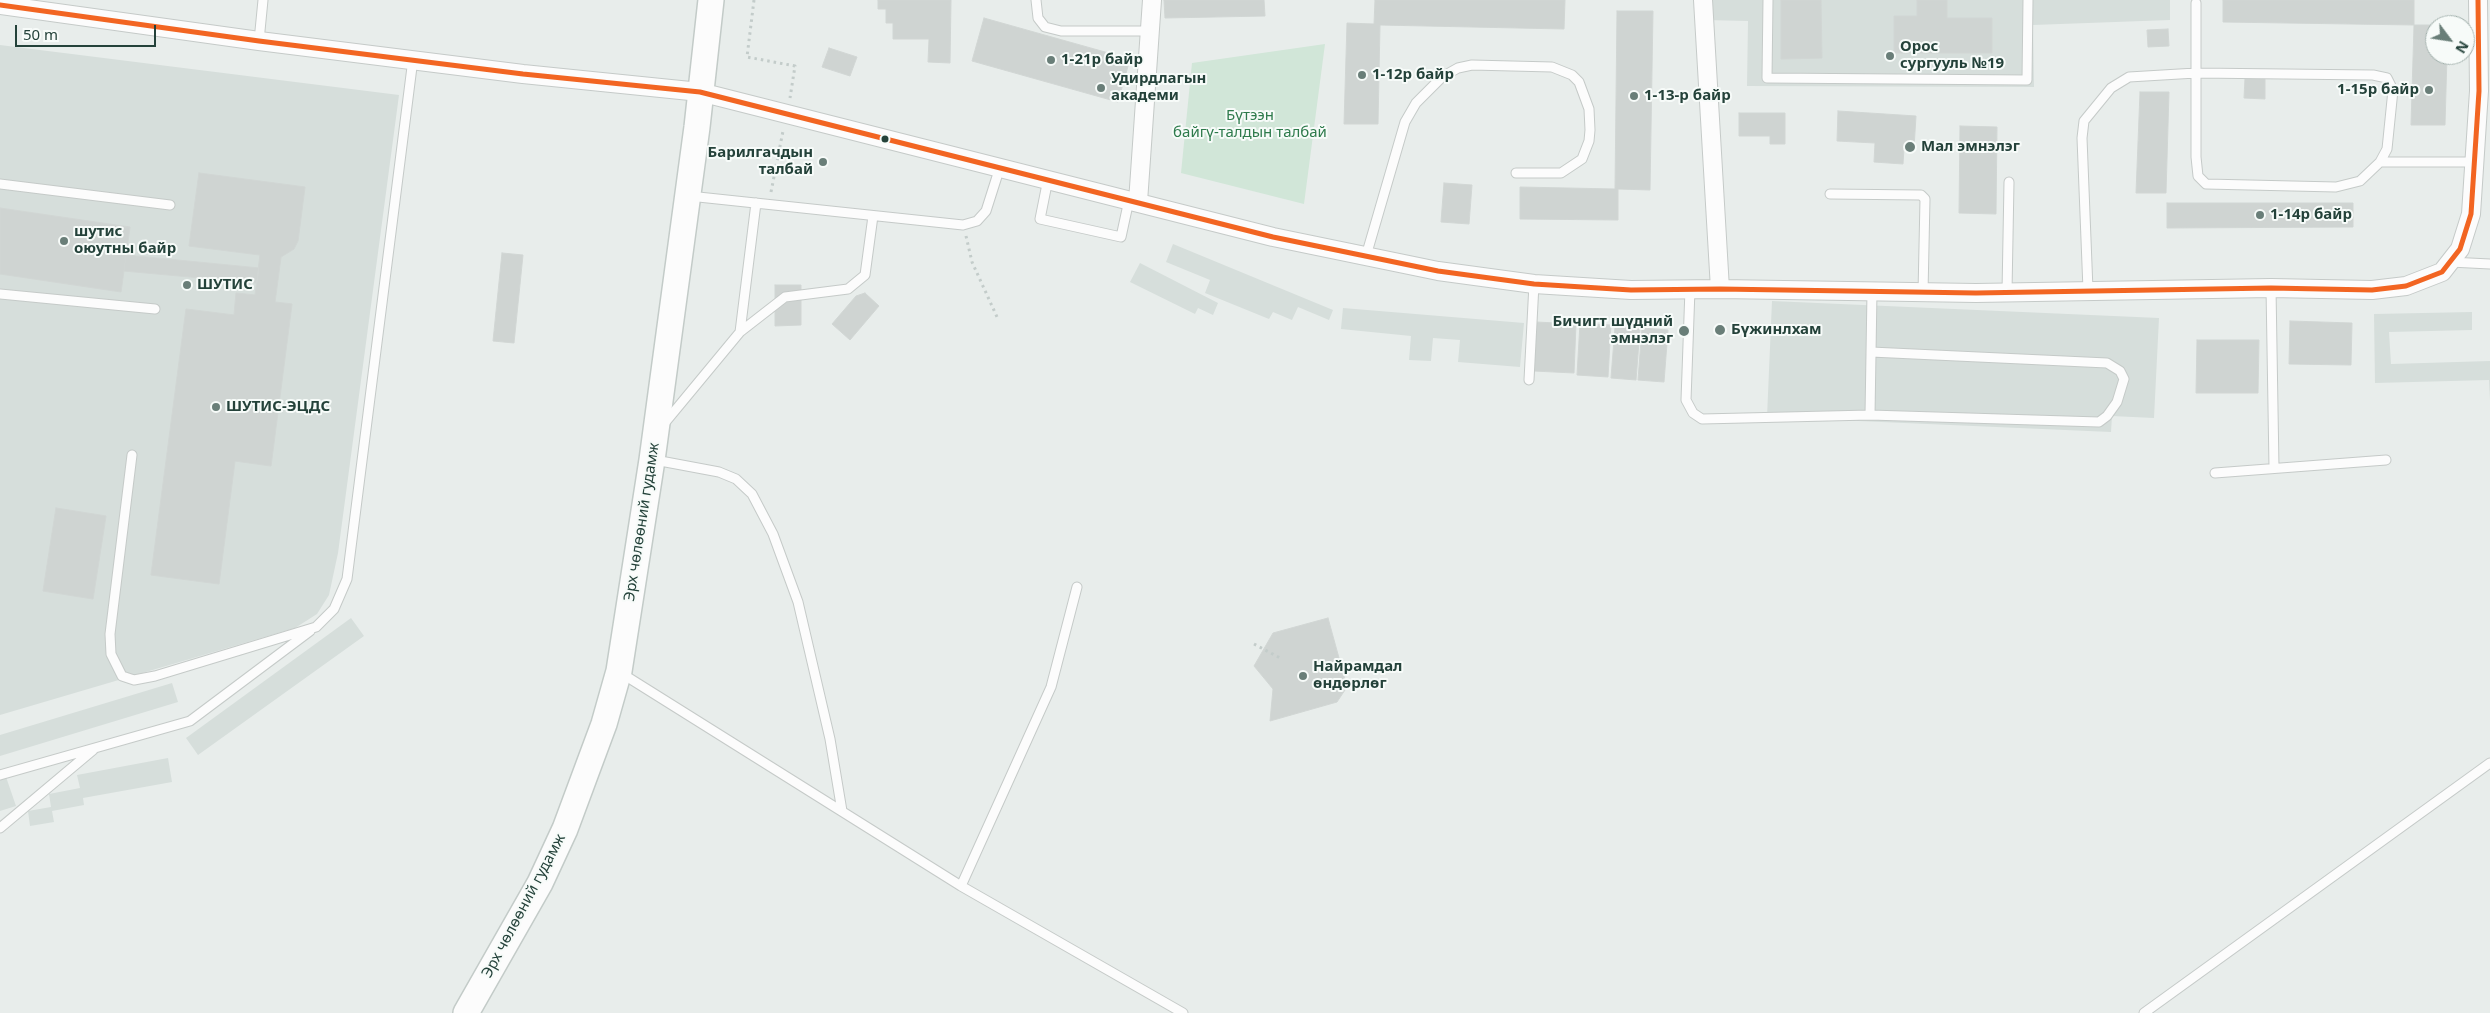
<!DOCTYPE html>
<html>
<head>
<meta charset="utf-8">
<style>
	body { margin:0 }
	#map { position:relative; width:2490px; height:1013px; overflow:hidden; background:#e8edeb; font-family:"Noto Sans",sans-serif }
	canvas { display:block }
	.north { position:absolute; left:2425px; top:15px; width:50px; height:50px; box-sizing:border-box; background:#f7fbf9; border:1px solid #a3b1ad; border-radius:50%; rotate:121deg; font-size:14px; font-weight:700; line-height:20px; text-align:center; color:#24423a }
	.north::after { content:''; display:block; margin:auto; width:18px; height:22px; background:#697e78; clip-path:polygon(50% 0,100% 100%,50% 72%,0 100%) }
	.scale { position:absolute; left:15px; top:25px; width:141px; height:22px; box-sizing:border-box; border:2px solid #24423a; border-top:0; padding-left:6px; font-size:15px; line-height:18px; white-space:nowrap; color:#24423a; -webkit-text-stroke:4px #f7fbf9; paint-order:stroke }
</style>
</head>
<body>
<div id="map">
<canvas width="2490" height="1013"></canvas>
<div class="north">N</div>
<div class="scale">50 m</div>
</div>
<script>
const ctx = document.querySelector('canvas').getContext('2d');
ctx.lineJoin = 'round';
function fill(path, color) {
  ctx.fillStyle = color;
  ctx.fill(path, 'evenodd');
}
function toPath(rows) {
  const path = new Path2D();
  for (const r of rows) {
    path.moveTo(r[0], r[1]);
    for (let i = 2; i < r.length; i += 2) path.lineTo(r[i], r[i + 1]);
  }
  return path;
}
function stroke(path, color, width, dash) {
  ctx.strokeStyle = color;
  ctx.lineWidth = width;
  ctx.lineCap = dash ? 'butt' : 'round';
  ctx.setLineDash(dash || []);
  ctx.stroke(path);
}
function write(font, color, halo, rows, align = 'center') {
  ctx.font = font + ' "Noto Sans",sans-serif';
  ctx.lineWidth = 4;
  ctx.setLineDash([]);
  ctx.textBaseline = 'middle';
  ctx.strokeStyle = halo;
  ctx.fillStyle = color;
  for (const [text, x, y, turn = 0] of rows) {
    ctx.save();
    ctx.translate(x, y);
    ctx.rotate((+turn || 0) * Math.PI / 180);
    ctx.textAlign = isNaN(turn) ? turn : align;
    if (halo) ctx.strokeText(text, 0, 0);
    ctx.fillText(text, 0, 0);
    ctx.restore();
  }
}
fill(toPath([
	[1705,0,2170,0,2170,20,2033,25,2034,87,1747,86,1748,21,1704,20],
	[0,45,399,95,338,553,329,595,317,614,295,628,0,715],
	[1173,244,1333,310,1329,320,1298,307,1292,320,1273,312,1269,319,1205,293,1210,280,1166,262],
	[1140,263,1218,303,1213,315,1198,308,1195,314,1130,282],
	[1772,301,2159,318,2154,418,2112,416,2111,432,1767,417],
	[1343,308,1524,323,1520,367,1458,362,1460,340,1433,338,1431,361,1409,360,1411,336,1341,329],
	[2472,312,2472,330,2389,332,2391,364,2490,361,2490,400,2489,380,2375,383,2374,314],
	[351,618,364,636,198,755,186,738],
	[172,683,178,702,0,756,0,735],
	[168,758,172,782,83,798,84,805,52,811,54,822,30,826,28,811,51,807,49,794,80,788,77,775],
	[5,774,16,806,0,811,0,776]
]), '#d6dedb');
fill(toPath([
	[1325,44,1304,204,1181,173,1192,63]
]), '#d1e6d8');
const building = toPath([
	[878,0,951,0,950,63,928,62,929,39,893,39,893,23,886,23,886,9,878,9,878,0],
	[1164,0,1264,0,1265,16,1165,18,1164,0],
	[1375,0,1565,0,1564,29,1380,25,1378,124,1344,124,1347,23,1374,24,1375,0],
	[1781,0,1821,0,1822,58,1781,59,1781,0],
	[1917,0,1947,0,1947,18,1992,18,1992,53,1894,53,1894,16,1917,16,1917,0],
	[2223,0,2414,0,2414,25,2435,25,2435,55,2447,55,2445,125,2411,125,2414,25,2223,22,2223,0],
	[1617,11,1653,11,1650,190,1618,189,1618,220,1520,219,1520,187,1615,189,1617,11],
	[984,18,1130,59,1118,102,972,61,984,18],
	[2168,29,2169,46,2148,47,2147,30,2168,29],
	[829,48,857,57,850,76,822,67,829,48],
	[2245,78,2265,79,2265,99,2244,98,2245,78],
	[2140,92,2169,92,2166,193,2136,193,2140,92],
	[1838,111,1916,116,1914,148,1904,148,1903,164,1874,162,1875,143,1837,141,1838,111],
	[1739,113,1785,113,1785,144,1770,144,1770,136,1739,136,1739,113],
	[1960,126,1997,127,1996,214,1959,213,1960,126],
	[199,173,305,187,298,241,294,249,281,257,275,302,292,304,271,466,235,461,219,584,151,575,186,309,234,315,236,293,255,295,260,255,189,246,199,173],
	[1444,183,1472,185,1469,224,1441,222,1444,183],
	[2167,203,2353,203,2353,227,2167,228,2167,203],
	[0,208,130,227,121,292,0,274,0,208],
	[502,253,523,255,514,343,493,341,502,253],
	[126,255,259,268,257,283,124,271,126,255],
	[775,285,801,285,801,325,775,326,775,285],
	[865,293,879,306,850,340,832,324,856,296,865,293],
	[2290,321,2352,323,2351,365,2289,364,2290,321],
	[1536,322,1576,324,1574,373,1534,371,1536,322],
	[1580,323,1611,325,1608,377,1577,375,1580,323],
	[1615,327,1640,329,1636,380,1611,378,1615,327],
	[1642,328,1668,330,1664,382,1638,380,1642,328],
	[2197,340,2259,340,2258,393,2196,393,2197,340],
	[56,508,106,516,93,599,43,591,56,508],
	[1328,618,1347,687,1337,702,1270,721,1273,689,1254,666,1273,633,1328,618]
]);
fill(building, '#cfd4d2');
stroke(building, '#d1d6d4', 1);
const lane = toPath([
	[1036,0,1038,18,1045,27,1061,31,1150,31],
	[1768,0,1767,78,2027,80,2028,0],
	[259,41,263,0],
	[2380,162,2474,162],
	[1048,179,1040,219,1121,237,1129,200],
	[0,184,170,205],
	[1830,194,1921,195,1925,199,1923,293],
	[689,196,963,225,977,221,986,211,1000,167],
	[1366,256,1405,122,1416,103,1442,77,1458,68,1472,65,1552,67,1572,75,1579,82,1589,109,1590,130,1589,141,1582,159,1561,173,1516,173],
	[2450,262,2490,264],
	[2271,288,2274,468],
	[1690,289,1686,400,1693,413,1702,419,1870,415,1872,292],
	[2088,290,2082,138,2084,121,2111,88,2129,77,2196,73,2373,75,2387,78,2393,90,2387,149,2380,162,2360,181,2336,187,2206,184,2198,176,2196,157,2196,3],
	[2007,292,2009,182],
	[0,294,155,309],
	[740,332,785,297,848,289,865,275,873,216],
	[1529,380,1534,284],
	[1870,415,2099,422,2107,416,2117,402,2124,379,2120,371,2107,363,1871,352],
	[663,425,740,332,756,203],
	[132,455,110,634,111,654,122,676,134,680,155,676,316,627,334,609,347,579,413,59],
	[655,460,719,472,736,479,752,494,773,534,798,602,830,739,842,811],
	[2215,473,2386,460],
	[621,673,961,886,1183,1013],
	[0,775,190,721,310,631],
	[0,828,93,750],
	[961,886,1051,687,1077,587],
	[2144,1013,2490,763]
]);
const street = toPath([
	[1703,0,1720,289],
	[0,5,259,41,523,74,700,92,1273,237,1438,271,1534,284,1631,290,1720,289,1976,293,2271,288,2372,290,2406,286,2442,272,2460,249,2471,214,2479,91,2478,0],
	[1138,202,1152,0]
]);
const secondary = toPath([
	[466,1013,540,883,565,829,604,724,619,671,652,460,697,127,711,0]
]);
stroke(lane, '#c5cac8', 11);
stroke(street, '#c5cac8', 20);
stroke(secondary, '#c3cbc8', 28);
stroke(toPath([
	[754,0,747,57,795,66,790,98],
	[771,192,783,131],
	[966,236,972,262,997,317],
	[1254,644,1282,659]
]), '#c3ccca', 3, [2.5, 4]);
stroke(lane, '#fcfcfc', 9);
stroke(street, '#fcfcfc', 18);
stroke(secondary, '#fcfcfc', 25);
stroke(toPath([
	[0,5,259,41,523,74,700,92,1273,237,1438,271,1534,284,1631,290,1720,289,1976,293,2271,288,2372,290,2406,286,2442,272,2460,249,2471,214,2479,91,2478,0]
]), '#f26522', 5);
for (const [x, y, r, color] of [
	[1890,56,5,"#697e78"],
	[1051,60,5,"#697e78"],
	[1362,75,5,"#697e78"],
	[1101,88,5,"#697e78"],
	[2429,90,5,"#697e78"],
	[1634,96,5,"#697e78"],
	[885,139,4.5,"#24423a"],
	[1910,147,6,"#697e78"],
	[823,162,5,"#697e78"],
	[2260,215,5,"#697e78"],
	[64,241,5,"#697e78"],
	[187,285,5,"#697e78"],
	[1720,330,6,"#697e78"],
	[1684,331,6,"#697e78"],
	[216,407,5,"#697e78"],
	[1303,676,5,"#697e78"]
]) {
  const dot = new Path2D();
  dot.arc(x, y, r, 0, 2 * Math.PI);
  ctx.fillStyle = color;
  ctx.fill(dot);
  stroke(dot, '#f7fbf9', 2);
}
write('bold 15px', '#24423a', '#f7fbf9', [
	["Орос",1900,47],
	["сургууль №19",1900,64],
	["1-21р байр",1061,60],
	["1-12р байр",1372,75],
	["Удирдлагын",1111,79],
	["академи",1111,96],
	["1-15р байр",2419,90,"right"],
	["1-13-р байр",1644,96],
	["Мал эмнэлэг",1921,147],
	["Барилгачдын",813,153,"right"],
	["талбай",813,170,"right"],
	["1-14р байр",2270,215],
	["шутис",74,232],
	["оюутны байр",74,249],
	["ШУТИС",197,285],
	["Бичигт шүдний",1673,322,"right"],
	["эмнэлэг",1673,339,"right"],
	["Бүжинлхам",1731,330],
	["ШУТИС-ЭЦДС",226,407],
	["Найрамдал",1313,667],
	["өндөрлөг",1313,684]
], 'left');
write('15px', '#2d7a4b', '#f7fbf9', [
	["Бүтээн",1250,116],
	["байгү-талдын талбай",1250,133]
]);
write('15px', '#24423a', '#f7fbf9', [
	["Эрх чөлөөний гудамж",642,522,-81],
	["Эрх чөлөөний гудамж",524,906,-62]
]);
</script>
</body>
</html>
